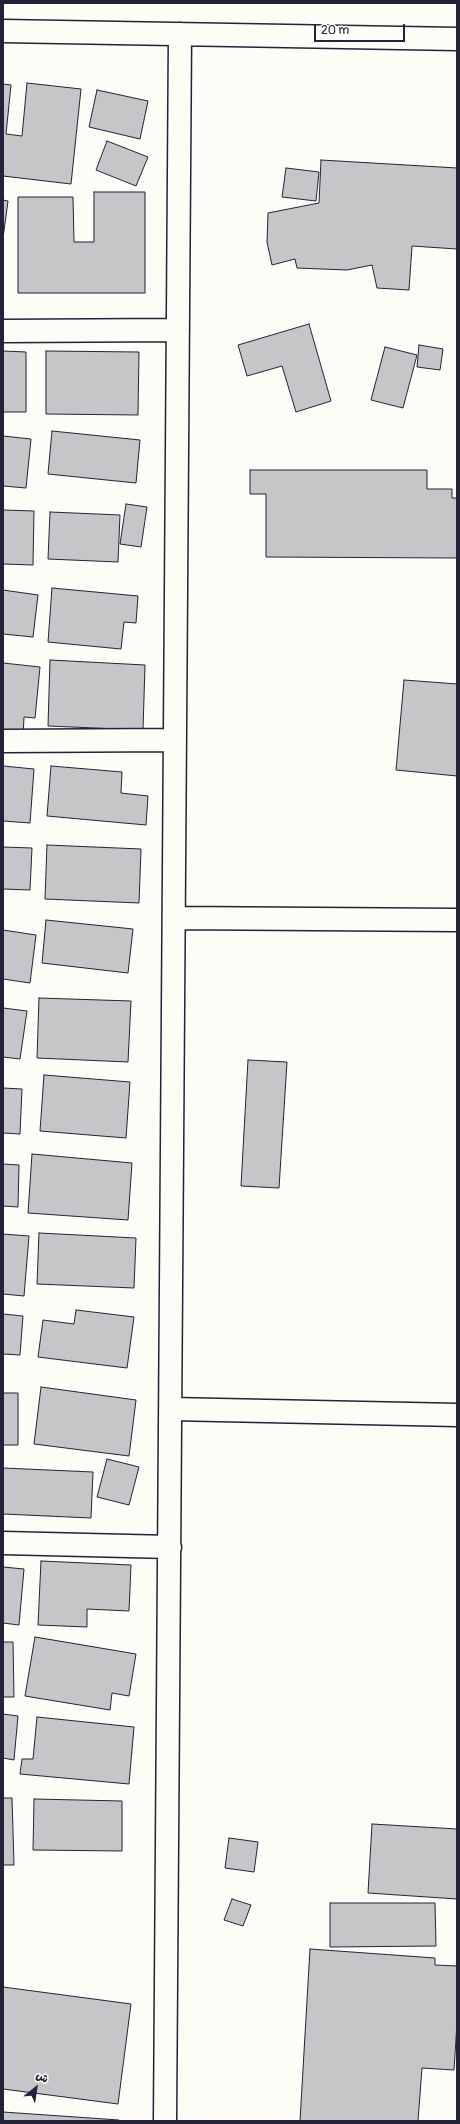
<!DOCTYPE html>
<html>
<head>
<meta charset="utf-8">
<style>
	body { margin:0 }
	#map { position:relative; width:460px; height:2124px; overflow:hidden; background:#fdfcf7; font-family:Pangolin,"Playpen Sans Arabic",sans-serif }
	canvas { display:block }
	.frame { position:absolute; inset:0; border:4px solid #22223b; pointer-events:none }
	.north { position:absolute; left:16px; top:2068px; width:40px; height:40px; -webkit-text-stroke:3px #fdfcf7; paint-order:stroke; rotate:30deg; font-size:11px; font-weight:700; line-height:16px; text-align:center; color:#22223b }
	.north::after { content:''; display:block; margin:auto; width:14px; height:18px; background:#22223b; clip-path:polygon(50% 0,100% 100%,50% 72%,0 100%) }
	.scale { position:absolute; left:314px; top:24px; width:91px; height:18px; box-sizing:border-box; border:2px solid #22223b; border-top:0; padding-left:5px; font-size:12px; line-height:14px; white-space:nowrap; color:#22223b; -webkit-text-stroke:3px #fdfcf7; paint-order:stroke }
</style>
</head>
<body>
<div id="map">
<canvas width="460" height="2124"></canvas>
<div class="frame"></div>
<div class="north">ش</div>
<div class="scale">20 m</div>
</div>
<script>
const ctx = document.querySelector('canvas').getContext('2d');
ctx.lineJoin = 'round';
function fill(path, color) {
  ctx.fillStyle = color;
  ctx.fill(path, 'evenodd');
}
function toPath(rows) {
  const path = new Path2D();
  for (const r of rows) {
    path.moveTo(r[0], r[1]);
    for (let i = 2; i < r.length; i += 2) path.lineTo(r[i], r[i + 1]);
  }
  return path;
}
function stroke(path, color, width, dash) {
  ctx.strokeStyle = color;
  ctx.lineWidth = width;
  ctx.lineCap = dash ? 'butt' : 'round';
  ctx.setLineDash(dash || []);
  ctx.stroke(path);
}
const building = toPath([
	[27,83,81,89,71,184,3,176,3,84,11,85,6,134,22,136,27,83],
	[97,90,148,101,140,139,89,127,97,90],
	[107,141,148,157,136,186,96,170,107,141],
	[321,160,457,168,457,249,412,246,409,290,377,288,372,265,347,270,297,268,295,259,272,265,267,242,268,213,319,203,321,160],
	[286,168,319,172,316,201,282,197,286,168],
	[94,192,145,192,145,293,18,293,18,197,73,197,74,242,94,242,94,192],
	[3,200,8,201,3,238,3,200],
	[309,324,331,401,296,412,282,366,247,376,238,345,309,324],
	[419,345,443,349,440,370,417,367,419,345],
	[385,347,417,355,403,408,371,400,385,347],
	[3,351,26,352,26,412,3,412,3,351],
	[46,351,139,352,138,415,46,414,46,351],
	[52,431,140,440,136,483,48,474,52,431],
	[3,436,31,439,26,488,3,486,3,436],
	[250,470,427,470,427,489,452,489,452,498,457,498,457,558,266,557,266,494,250,494,250,470],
	[126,504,147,507,141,547,120,544,126,504],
	[3,510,34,511,33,565,3,564,3,510],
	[50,512,120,515,118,562,48,559,50,512],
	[52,588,138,596,136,623,124,622,121,649,48,642,52,588],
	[3,590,38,595,33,637,3,634,3,590],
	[50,660,145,665,143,730,48,726,50,660],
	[3,663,40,667,35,718,24,717,23,737,3,736,3,663],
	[404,680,457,684,457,776,396,770,404,680],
	[3,766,34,769,30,823,3,821,3,766],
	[51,766,122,772,121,793,148,796,146,825,47,816,51,766],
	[47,845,141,849,139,903,45,899,47,845],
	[3,847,32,848,30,890,3,889,3,847],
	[46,920,133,929,128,973,42,963,46,920],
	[3,930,36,935,30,983,3,979,3,930],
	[39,998,131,1001,128,1062,37,1058,39,998],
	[3,1008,27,1011,20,1059,3,1057,3,1008],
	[248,1060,287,1062,279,1188,241,1186,248,1060],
	[44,1075,130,1082,126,1138,40,1131,44,1075],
	[3,1088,22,1089,20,1134,3,1133,3,1088],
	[32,1154,132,1163,128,1220,28,1213,32,1154],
	[3,1164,19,1165,18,1207,3,1206,3,1164],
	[39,1233,136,1238,134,1288,37,1284,39,1233],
	[3,1234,29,1236,24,1296,3,1294,3,1234],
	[76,1310,134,1317,127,1368,38,1357,43,1320,74,1324,76,1310],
	[3,1314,23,1316,20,1355,3,1354,3,1314],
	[41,1387,136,1400,129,1456,34,1444,41,1387],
	[3,1393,18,1393,18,1445,3,1445,3,1393],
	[107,1459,139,1467,129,1505,97,1497,107,1459],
	[3,1468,93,1472,91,1518,3,1514,3,1468],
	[41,1561,131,1565,129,1611,87,1609,87,1627,38,1625,41,1561],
	[3,1567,24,1569,19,1625,3,1623,3,1567],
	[35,1637,136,1654,129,1696,112,1693,110,1710,25,1696,35,1637],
	[3,1642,13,1642,14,1697,3,1697,3,1642],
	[3,1714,18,1716,14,1760,3,1758,3,1714],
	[37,1717,134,1727,129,1784,20,1774,22,1759,33,1759,37,1717],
	[3,1798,12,1798,14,1865,3,1865,3,1798],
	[34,1799,122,1801,122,1851,33,1850,34,1799],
	[372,1824,457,1829,457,1899,368,1893,372,1824],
	[229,1838,258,1842,254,1872,225,1868,229,1838],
	[232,1899,251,1905,243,1926,224,1920,232,1899],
	[330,1903,435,1903,436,1946,330,1947,330,1903],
	[310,1949,435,1958,435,1965,457,1966,457,2023,454,2070,422,2068,418,2121,300,2121,310,1949],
	[3,1987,131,2004,118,2104,3,2089,3,1987],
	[3,2112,119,2120,119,2121,3,2121,3,2112]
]);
fill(building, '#c6c6c8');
stroke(building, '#22223b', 1);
const minor = toPath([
	[3,31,457,39],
	[3,331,178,330],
	[3,741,175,740],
	[174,918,457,920],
	[171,1409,457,1415],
	[3,1543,170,1547],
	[165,2121,180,34]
]);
stroke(minor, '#22223b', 25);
stroke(minor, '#fdfcf7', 22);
</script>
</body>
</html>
